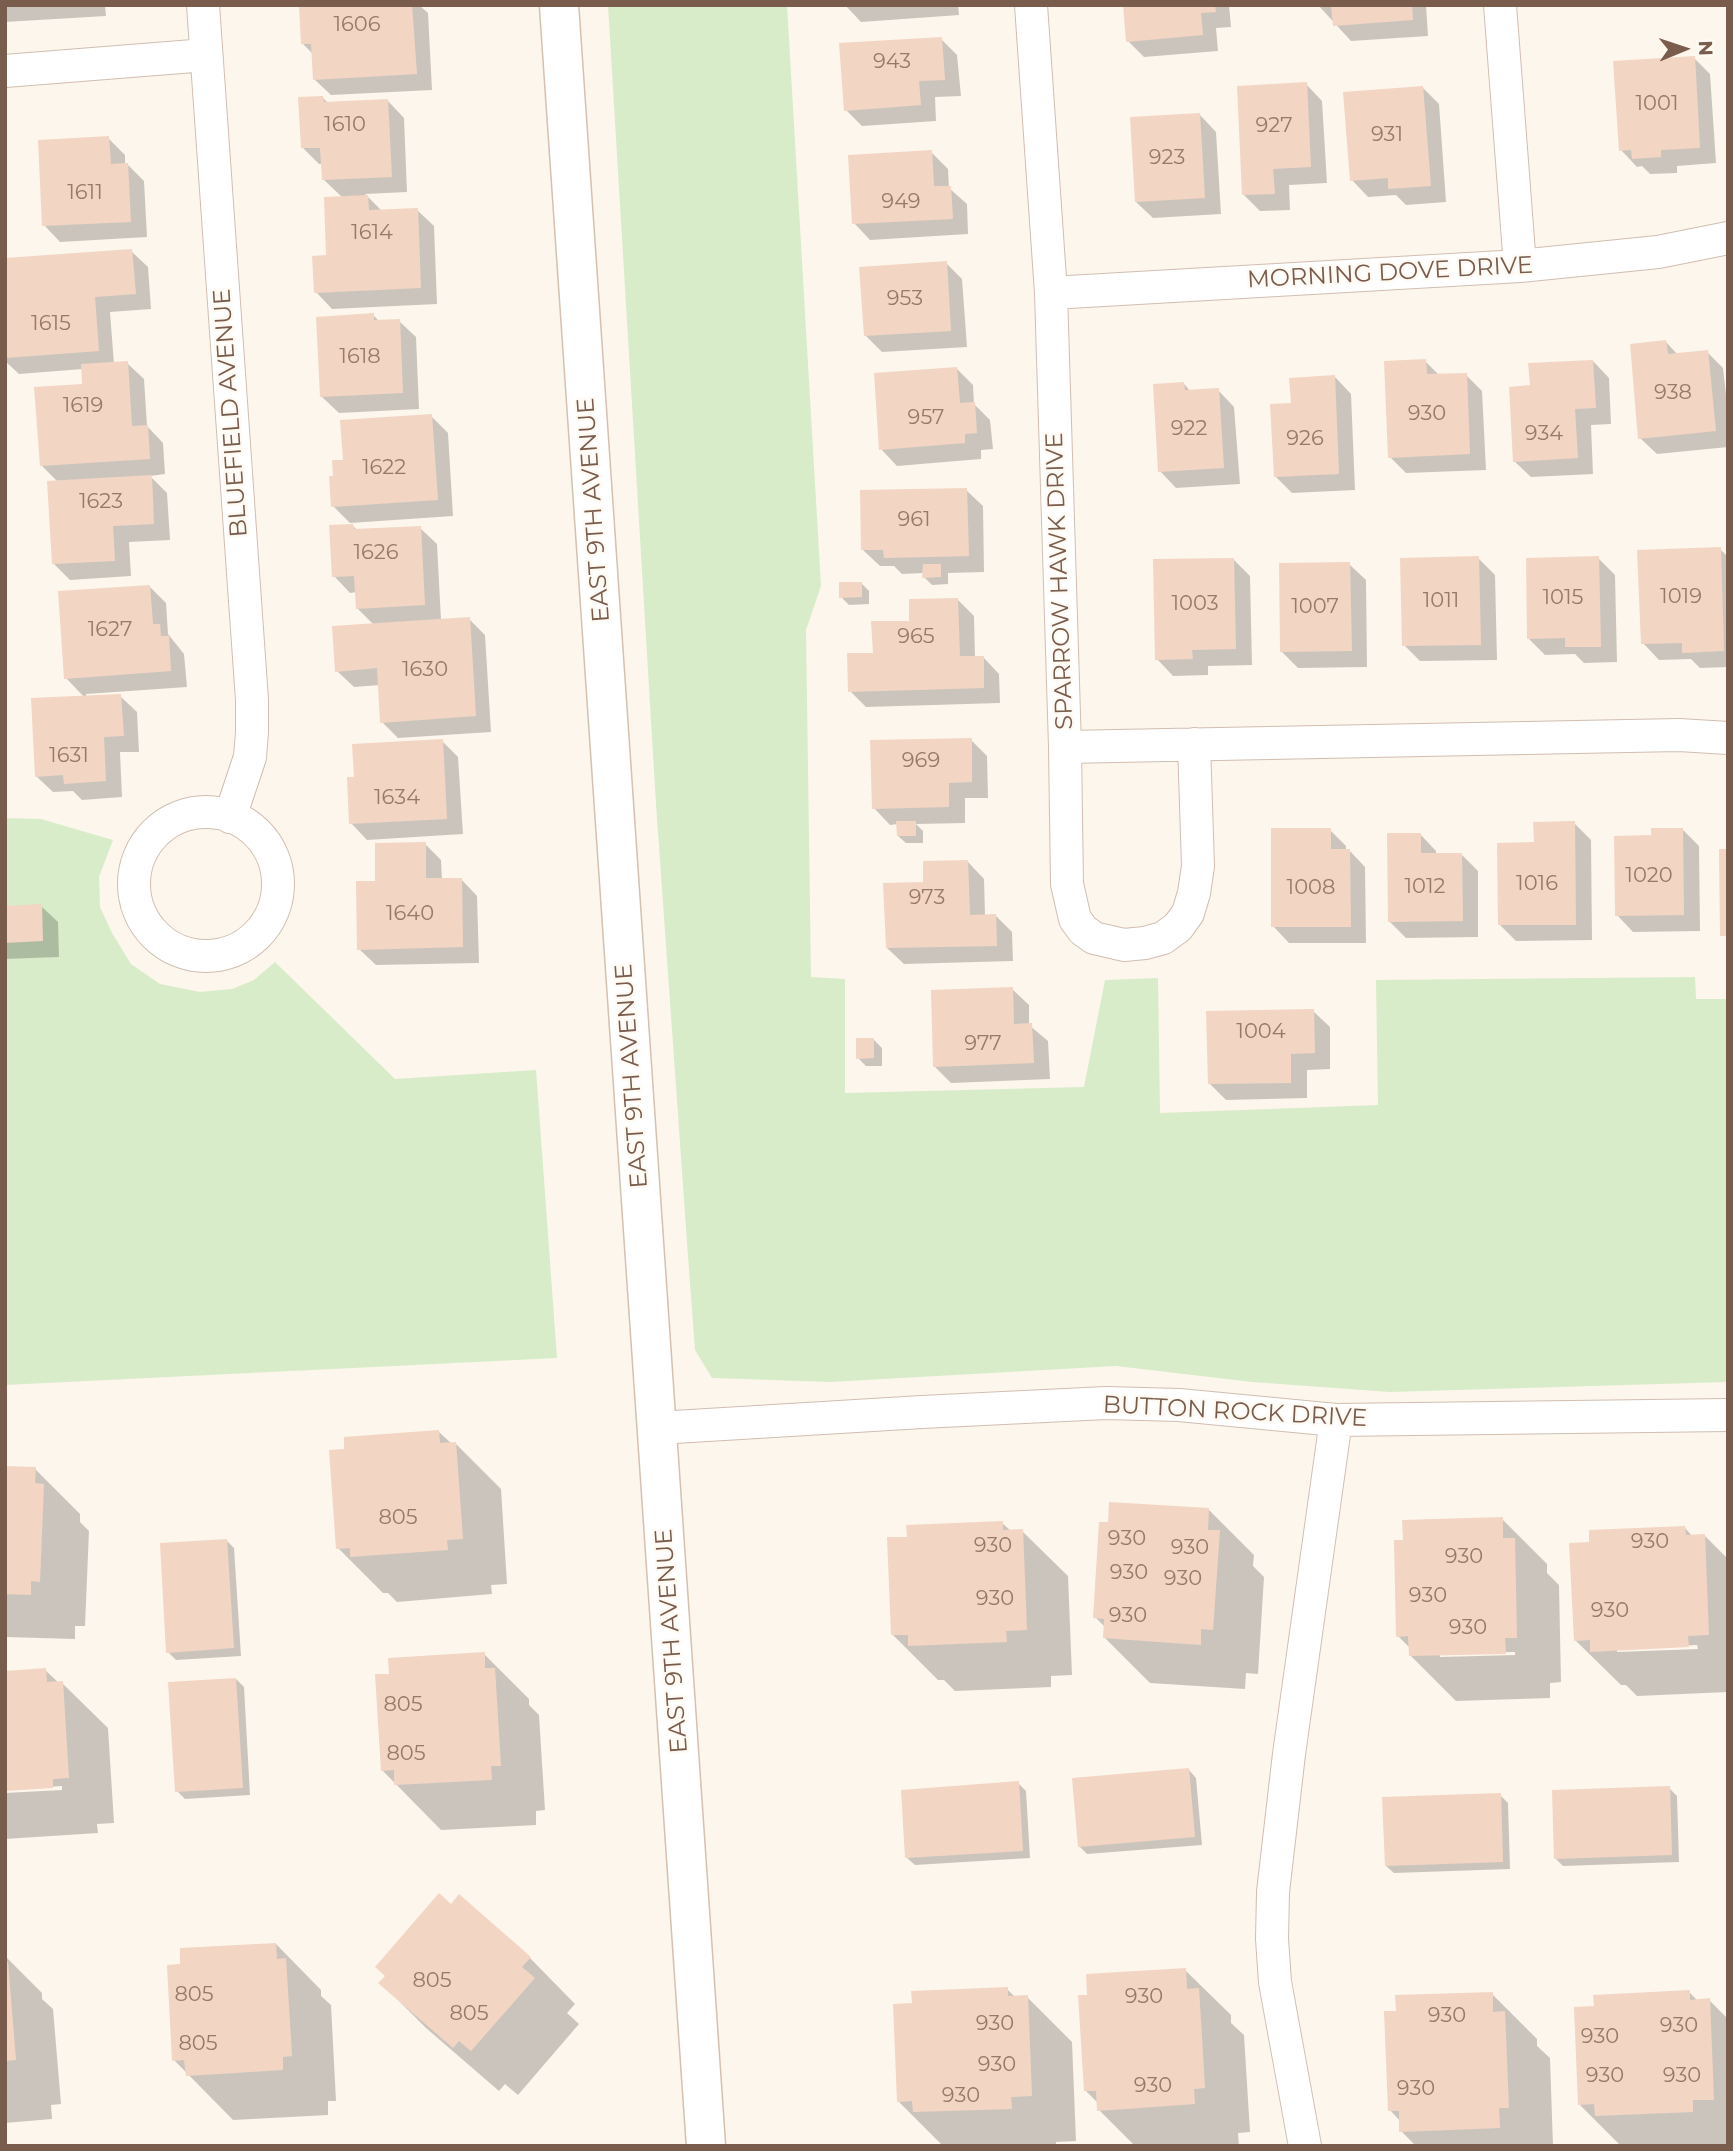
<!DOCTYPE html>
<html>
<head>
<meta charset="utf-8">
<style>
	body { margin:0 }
	#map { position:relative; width:1733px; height:2151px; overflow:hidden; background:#fdf6ec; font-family:Montserrat,sans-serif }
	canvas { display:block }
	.frame { position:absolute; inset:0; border:7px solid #7a5c4d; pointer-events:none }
	.north { position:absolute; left:1649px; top:14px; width:70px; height:70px; -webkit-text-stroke:5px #fffaf3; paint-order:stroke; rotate:88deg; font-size:19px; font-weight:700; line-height:28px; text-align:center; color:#7a5c4d }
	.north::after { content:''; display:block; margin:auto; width:24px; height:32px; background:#7a5c4d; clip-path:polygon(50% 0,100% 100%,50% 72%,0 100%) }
</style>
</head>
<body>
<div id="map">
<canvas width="1733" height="2151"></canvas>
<div class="frame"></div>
<div class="north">N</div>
</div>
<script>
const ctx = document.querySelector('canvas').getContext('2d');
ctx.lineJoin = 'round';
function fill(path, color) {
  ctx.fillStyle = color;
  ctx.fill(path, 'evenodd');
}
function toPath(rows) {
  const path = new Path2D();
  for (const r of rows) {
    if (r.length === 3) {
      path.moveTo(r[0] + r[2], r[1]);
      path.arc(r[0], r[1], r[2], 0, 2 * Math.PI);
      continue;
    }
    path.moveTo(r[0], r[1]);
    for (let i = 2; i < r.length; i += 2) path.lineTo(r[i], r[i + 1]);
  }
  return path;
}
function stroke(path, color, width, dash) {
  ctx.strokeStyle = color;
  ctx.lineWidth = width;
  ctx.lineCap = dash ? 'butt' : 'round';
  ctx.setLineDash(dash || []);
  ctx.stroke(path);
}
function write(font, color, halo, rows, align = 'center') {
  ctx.font = font + ' Montserrat,sans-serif';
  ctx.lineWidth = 5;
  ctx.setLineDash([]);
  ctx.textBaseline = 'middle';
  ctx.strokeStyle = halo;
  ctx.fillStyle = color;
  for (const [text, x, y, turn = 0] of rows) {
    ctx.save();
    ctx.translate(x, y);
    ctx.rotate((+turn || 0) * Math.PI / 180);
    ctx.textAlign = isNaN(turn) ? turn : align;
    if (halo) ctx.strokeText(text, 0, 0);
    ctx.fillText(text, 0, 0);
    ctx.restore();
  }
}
fill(toPath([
	[608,5,787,5,821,586,806,630,811,977,845,979,845,1093,1084,1087,1105,980,1158,978,1160,1113,1378,1105,1376,980,1695,977,1696,999,1728,999,1728,1382,1390,1392,1252,1382,1116,1366,830,1382,712,1378,695,1350,689,1270,656,804],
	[5,818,41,819,113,840,99,877,100,907,112,933,131,964,160,984,200,992,232,989,254,980,275,962,395,1079,536,1070,557,1358,5,1385]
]), '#d8ecc9');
fill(toPath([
	[5,5,105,5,106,16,5,22],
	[301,5,419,5,428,13,432,90,331,95,314,79,313,54,303,44],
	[845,5,958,5,959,15,861,22],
	[1125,5,1229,5,1231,27,1216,28,1218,51,1144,57,1128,41],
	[1318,5,1426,5,1428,36,1351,41],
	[941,39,957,55,961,96,935,97,936,121,862,126,846,110],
	[1694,58,1710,74,1716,163,1677,166,1677,173,1650,174,1642,166,1637,167,1621,150],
	[1306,84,1322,101,1327,183,1289,185,1290,210,1260,211,1244,195],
	[1423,88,1439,104,1446,202,1406,205,1396,195,1368,197,1352,180],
	[323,98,329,104,388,101,404,118,407,192,365,194,382,211,417,210,434,226,437,304,332,309,316,292,328,257,343,198,323,179,323,164,319,164,303,148],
	[1200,115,1216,132,1221,214,1153,218,1136,202],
	[108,138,125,155,125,165,128,165,144,181,147,237,60,242,44,225],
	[931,152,948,169,949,188,967,204,968,234,870,240,854,223],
	[131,251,148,267,151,309,110,312,114,364,127,363,144,379,147,426,163,443,165,474,150,476,167,493,170,540,129,542,131,576,70,580,54,564,58,482,41,465,84,385,83,369,19,374,5,361,5,260],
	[946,263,962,279,967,347,882,352,865,335],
	[373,315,379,321,399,321,416,337,419,409,339,413,322,397],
	[1666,342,1678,355,1707,352,1723,368,1728,412,1728,447,1657,454,1640,438],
	[1425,361,1440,376,1466,375,1482,391,1486,470,1406,473,1390,457],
	[1593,361,1609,378,1611,424,1591,425,1593,474,1531,477,1514,461,1532,387],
	[957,369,973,385,974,404,990,420,993,449,981,450,981,459,897,466,881,449],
	[1335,377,1351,394,1355,490,1292,493,1275,476,1293,405],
	[1184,384,1191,392,1218,390,1234,407,1240,484,1176,488,1160,471],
	[431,416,448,433,453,516,350,523,358,531,420,528,437,544,441,620,469,619,485,635,491,732,398,738,382,722,380,685,354,687,337,671,374,625,357,608,357,592,350,593,334,576,352,525,333,506,334,477,345,461],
	[966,490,983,506,984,572,948,573,948,584,932,585,924,577,924,573,902,574,894,566,880,566,863,550],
	[1720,549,1728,557,1728,667,1700,668,1691,659,1659,660,1643,643],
	[1478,558,1495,575,1497,660,1420,661,1404,645],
	[1598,558,1615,575,1617,662,1584,663,1575,654,1545,655,1529,639],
	[1233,559,1250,576,1252,665,1208,666,1208,675,1173,676,1157,659],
	[1349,564,1366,580,1367,667,1298,668,1281,651],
	[861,583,869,591,869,604,849,605,841,597],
	[149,586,166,603,168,634,184,654,187,687,86,694,86,698,120,696,137,712,139,752,120,752,122,797,82,800,73,791,53,792,36,776,85,698,66,678],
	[958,600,974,616,975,658,983,657,999,674,1000,703,866,707,850,691,874,654,911,622],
	[971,740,987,756,988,798,965,798,965,823,916,824,923,831,923,843,906,843,898,836,898,824,890,825,874,808],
	[442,741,458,757,463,834,367,840,351,823,356,779],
	[1574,823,1591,840,1592,940,1516,941,1500,925,1536,844],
	[1330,830,1346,846,1346,850,1349,850,1365,867,1366,943,1289,943,1273,926],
	[1683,830,1699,846,1700,931,1633,932,1617,915,1653,837],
	[1420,834,1436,851,1436,855,1462,855,1478,871,1478,937,1406,938,1390,922],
	[425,844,441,860,442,880,461,879,477,896,479,963,376,965,359,949,377,883],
	[968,862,984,879,985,916,995,915,1012,932,1013,961,904,964,887,948,925,884],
	[41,906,58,922,59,957,5,959,5,907],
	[1012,989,1029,1005,1029,1025,1048,1041,1050,1079,951,1083,935,1067],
	[1313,1011,1330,1027,1330,1069,1307,1070,1307,1098,1226,1100,1210,1084],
	[874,1040,882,1048,882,1066,866,1066,858,1058],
	[439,1432,452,1444,456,1444,501,1489,507,1584,491,1585,492,1594,397,1602,388,1593,383,1593,338,1548],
	[5,1467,35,1469,80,1514,80,1522,89,1531,85,1626,75,1626,75,1639,5,1637],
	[1209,1510,1254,1555,1253,1566,1264,1577,1258,1674,1246,1673,1245,1689,1150,1683,1105,1638,1106,1628,1095,1617],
	[1502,1519,1547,1564,1547,1573,1559,1585,1561,1682,1550,1683,1550,1698,1456,1701,1410,1655,1410,1648,1398,1636],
	[1515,1652,1515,1655,1440,1657,1440,1653],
	[1002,1523,1011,1531,1022,1531,1068,1576,1072,1675,1051,1676,1051,1687,955,1691,944,1680,938,1680,893,1635],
	[1685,1528,1693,1537,1705,1536,1728,1559,1728,1692,1637,1696,1626,1685,1621,1685,1575,1640,1591,1544],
	[1697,1645,1698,1649,1617,1652,1617,1649],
	[226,1540,234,1548,241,1656,176,1660,168,1652],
	[484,1654,529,1699,529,1705,539,1715,545,1810,536,1811,536,1825,441,1830,382,1770,391,1676],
	[45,1670,59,1683,62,1683,108,1728,114,1823,97,1824,98,1833,5,1839,5,1793,62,1790,62,1786,5,1790],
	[236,1679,244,1687,250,1795,185,1799,177,1791],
	[1189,1770,1196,1778,1202,1845,1087,1854,1079,1846],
	[1018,1783,1026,1791,1030,1858,915,1865,907,1858],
	[1669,1788,1677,1796,1679,1862,1563,1866,1556,1859],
	[1500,1795,1508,1803,1510,1869,1394,1873,1386,1866],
	[459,1896,530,1958,575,2004,567,2013,579,2024,518,2095,505,2084,499,2091,426,2028,381,1983],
	[276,1944,321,1990,321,1996,331,2005,336,2101,328,2101,328,2115,233,2120,174,2060,182,1966],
	[5,1956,42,1993,42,1999,53,2009,61,2104,51,2105,52,2119,5,2123],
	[1185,1970,1231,2015,1231,2023,1244,2035,1250,2132,1238,2133,1239,2146,1135,2146,1099,2110,1098,2103,1086,2091,1089,1996],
	[1007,1989,1016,1998,1027,1997,1072,2042,1076,2141,1056,2142,1056,2146,943,2146,898,2101,914,2004],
	[1689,1992,1698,2001,1709,2000,1728,2019,1728,2146,1621,2146,1580,2105],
	[1492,1994,1537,2039,1537,2046,1550,2058,1553,2146,1416,2146,1401,2131,1401,2122,1390,2110]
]), '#0003');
fill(toPath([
	[299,5,412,5,417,74,313,80,311,44,301,44],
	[1123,5,1215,5,1216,12,1201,13,1203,35,1126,42],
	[1331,5,1412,5,1413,20,1333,26],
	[942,37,945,80,919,81,921,105,844,111,839,43],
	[1695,56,1700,148,1661,150,1661,157,1632,159,1631,150,1619,151,1613,61],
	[1307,82,1311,167,1273,169,1275,194,1242,195,1237,86],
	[1423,86,1431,186,1388,189,1388,178,1350,181,1343,92],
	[323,96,324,102,388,99,392,177,322,180,320,148,301,148,298,97],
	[1200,113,1205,198,1135,202,1130,117],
	[109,136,111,164,128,163,131,222,42,226,38,140],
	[932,150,934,186,951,186,953,219,852,224,848,155],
	[368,195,369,210,418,208,421,288,314,293,312,256,326,255,324,197],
	[132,249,136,294,95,297,99,351,5,358,5,258],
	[947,261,951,331,864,336,859,267],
	[374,313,374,320,400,319,403,393,320,397,316,317],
	[1666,340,1668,354,1708,350,1716,431,1638,439,1630,344],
	[1426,359,1427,374,1467,373,1470,454,1388,458,1384,361],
	[1593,360,1596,408,1575,409,1578,458,1513,462,1509,387,1530,385,1528,363],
	[128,361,132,426,148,425,150,459,40,466,34,387,82,384,81,364],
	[957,367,960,403,975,402,977,433,965,434,965,443,879,450,874,373],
	[1335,375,1339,474,1274,477,1270,404,1291,403,1289,378],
	[1184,382,1185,390,1219,388,1224,468,1158,472,1153,384],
	[432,414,438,500,331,507,329,476,333,476,332,460,343,460,340,420],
	[152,475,154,524,113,526,115,561,52,564,47,481],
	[967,488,969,556,884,558,883,550,861,550,860,490],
	[353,524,354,529,421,526,425,605,356,609,354,576,332,577,329,525],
	[1721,547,1724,651,1682,653,1682,643,1641,644,1637,550],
	[1479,556,1481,645,1402,646,1400,558],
	[1599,556,1601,647,1565,647,1565,638,1527,639,1526,558],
	[1234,558,1236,649,1192,650,1193,659,1155,660,1153,559],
	[1350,562,1352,651,1280,652,1279,563],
	[923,564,941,564,941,577,922,578],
	[839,582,862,582,862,597,839,598],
	[150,585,153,624,160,624,161,636,169,636,171,671,64,679,58,591],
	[958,598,960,656,984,656,984,688,848,692,847,653,873,653,871,621,909,621,909,599],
	[470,617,476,716,380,723,377,668,335,672,332,626],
	[121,694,124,736,104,737,106,781,64,784,63,775,35,777,31,698],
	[972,738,972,782,949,783,949,807,872,809,870,740],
	[443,739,447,819,349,824,347,777,354,777,352,744],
	[896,821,916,821,916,836,897,836],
	[1575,821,1576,925,1498,925,1497,843,1534,842,1533,822],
	[1271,828,1331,828,1331,849,1350,849,1351,927,1271,927],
	[1651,828,1683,828,1684,915,1615,916,1614,836,1651,835],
	[1387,833,1421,833,1421,853,1462,853,1463,921,1388,922],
	[426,842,426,878,462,878,463,947,357,950,356,881,375,881,375,843],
	[1719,849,1728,849,1728,936,1720,936],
	[968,860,970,915,996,914,997,946,886,948,883,883,923,882,923,861],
	[42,904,43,941,5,943,5,906],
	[1013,987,1014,1024,1032,1023,1034,1063,933,1067,931,990],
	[1314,1009,1315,1053,1291,1054,1291,1083,1208,1084,1206,1011],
	[856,1038,874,1038,874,1058,856,1059],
	[439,1430,440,1443,456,1442,463,1539,447,1540,448,1550,350,1557,350,1548,336,1549,329,1450,344,1449,344,1437],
	[5,1466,36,1467,35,1483,44,1484,40,1582,31,1581,31,1595,5,1594],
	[1109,1502,1209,1508,1208,1530,1220,1530,1213,1630,1201,1629,1201,1645,1103,1638,1104,1619,1093,1618,1099,1522,1108,1522],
	[1503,1517,1503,1538,1515,1538,1517,1638,1505,1638,1506,1654,1409,1656,1408,1636,1396,1637,1394,1540,1403,1540,1402,1520],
	[1003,1521,1003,1530,1023,1529,1027,1630,1006,1631,1007,1642,908,1646,908,1635,891,1635,887,1537,907,1537,906,1525],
	[1685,1526,1686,1535,1705,1534,1709,1635,1688,1636,1689,1647,1590,1652,1590,1640,1574,1641,1569,1543,1589,1542,1589,1530],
	[227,1539,234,1648,166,1653,160,1543],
	[485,1652,485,1668,495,1668,501,1766,491,1766,492,1780,394,1785,394,1770,381,1771,375,1674,389,1674,388,1658],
	[46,1668,47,1682,63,1681,69,1778,53,1779,53,1788,5,1791,5,1671],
	[236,1678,243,1788,175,1792,168,1682],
	[1189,1768,1195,1837,1078,1847,1072,1778],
	[1019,1781,1023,1851,905,1858,901,1790],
	[1670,1786,1672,1855,1554,1859,1552,1790],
	[1501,1793,1503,1862,1385,1866,1382,1797],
	[439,1893,451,1904,459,1894,531,1957,522,1967,535,1978,471,2051,459,2041,453,2048,378,1983,385,1976,375,1967],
	[276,1943,277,1959,286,1958,292,2056,283,2057,283,2070,186,2076,184,2060,172,2061,167,1965,180,1964,180,1948],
	[5,1962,8,1962,16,2060,5,2061],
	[1186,1968,1187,1989,1199,1988,1205,2088,1194,2089,1195,2104,1097,2111,1096,2091,1084,2091,1078,1995,1087,1995,1086,1974],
	[1008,1987,1008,1996,1028,1995,1032,2096,1011,2097,1012,2109,913,2112,912,2101,897,2102,893,2004,912,2003,911,1991],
	[1690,1990,1690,2000,1710,1998,1714,2100,1693,2100,1693,2112,1595,2116,1594,2104,1578,2105,1574,2007,1594,2006,1593,1995],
	[1493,1992,1493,2012,1505,2011,1509,2108,1499,2108,1500,2128,1399,2132,1399,2111,1388,2111,1384,2011,1396,2011,1395,1995]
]), '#f3d5c3');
const street = toPath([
	[203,5,252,700,252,732,250,757,230,817],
	[1031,5,1051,293,1065,747,1679,735,1728,738],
	[1500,5,1520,266],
	[5,71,206,55],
	[1051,293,1520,266,1658,252,1728,238],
	[1065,747,1067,884,1075,919,1083,930,1094,938,1124,945,1145,943,1163,938,1178,927,1188,913,1194,893,1198,866,1194,744],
	[206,884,72],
	[658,1428,922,1412,1106,1403,1179,1405,1336,1420,1728,1415],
	[1305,2146,1275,1982,1272,1939,1273,1892,1289,1754,1336,1420]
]);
const secondary = toPath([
	[559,5,706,2146]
]);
stroke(street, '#d1beb0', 34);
stroke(secondary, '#d6c0b0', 41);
stroke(street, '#fff', 32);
stroke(secondary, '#fff', 38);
write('21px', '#987a6a', null, [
	["1606",357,25],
	["943",892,62],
	["1001",1657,104],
	["1610",345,125],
	["927",1274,126],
	["931",1387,135],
	["923",1167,158],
	["1611",85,193],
	["949",901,202],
	["1614",372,233],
	["953",905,299],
	["1615",51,324],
	["1618",360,357],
	["938",1673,393],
	["1619",83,406],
	["930",1427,414],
	["957",926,418],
	["922",1189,429],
	["934",1544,434],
	["926",1305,439],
	["1622",384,468],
	["1623",101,502],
	["961",914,520],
	["1626",376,553],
	["1019",1681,597],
	["1015",1563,598],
	["1011",1441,601],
	["1003",1195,604],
	["1007",1315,607],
	["1627",110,630],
	["965",916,637],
	["1630",425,670],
	["1631",69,756],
	["969",921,761],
	["1634",397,798],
	["1020",1649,876],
	["1016",1537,884],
	["1012",1425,887],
	["1008",1311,888],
	["973",927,898],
	["1640",410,914],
	["1004",1261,1032],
	["977",983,1044],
	["805",398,1518],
	["930",1127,1539],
	["930",1650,1542],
	["930",993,1546],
	["930",1190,1548],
	["930",1464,1557],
	["930",1129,1573],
	["930",1183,1579],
	["930",1428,1596],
	["930",995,1599],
	["930",1610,1611],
	["930",1128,1616],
	["930",1468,1628],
	["805",403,1705],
	["805",406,1754],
	["805",432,1981],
	["805",194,1995],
	["930",1144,1997],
	["805",469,2014],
	["930",1447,2016],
	["930",995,2024],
	["930",1679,2026],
	["930",1600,2037],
	["805",198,2044],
	["930",997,2065],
	["930",1605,2076],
	["930",1682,2076],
	["930",1153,2086],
	["930",1416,2089],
	["930",961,2096]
]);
write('24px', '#7a5c4d', '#fffaf3', [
	["MORNING DOVE DRIVE",1390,273,-3],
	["BLUEFIELD AVENUE",231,413,-94],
	["EAST 9TH AVENUE",594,510,-94],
	["SPARROW HAWK DRIVE",1060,581,-92],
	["EAST 9TH AVENUE",632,1076,-94],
	["BUTTON ROCK DRIVE",1235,1412,3],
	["EAST 9TH AVENUE",672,1641,-94]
]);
</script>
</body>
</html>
